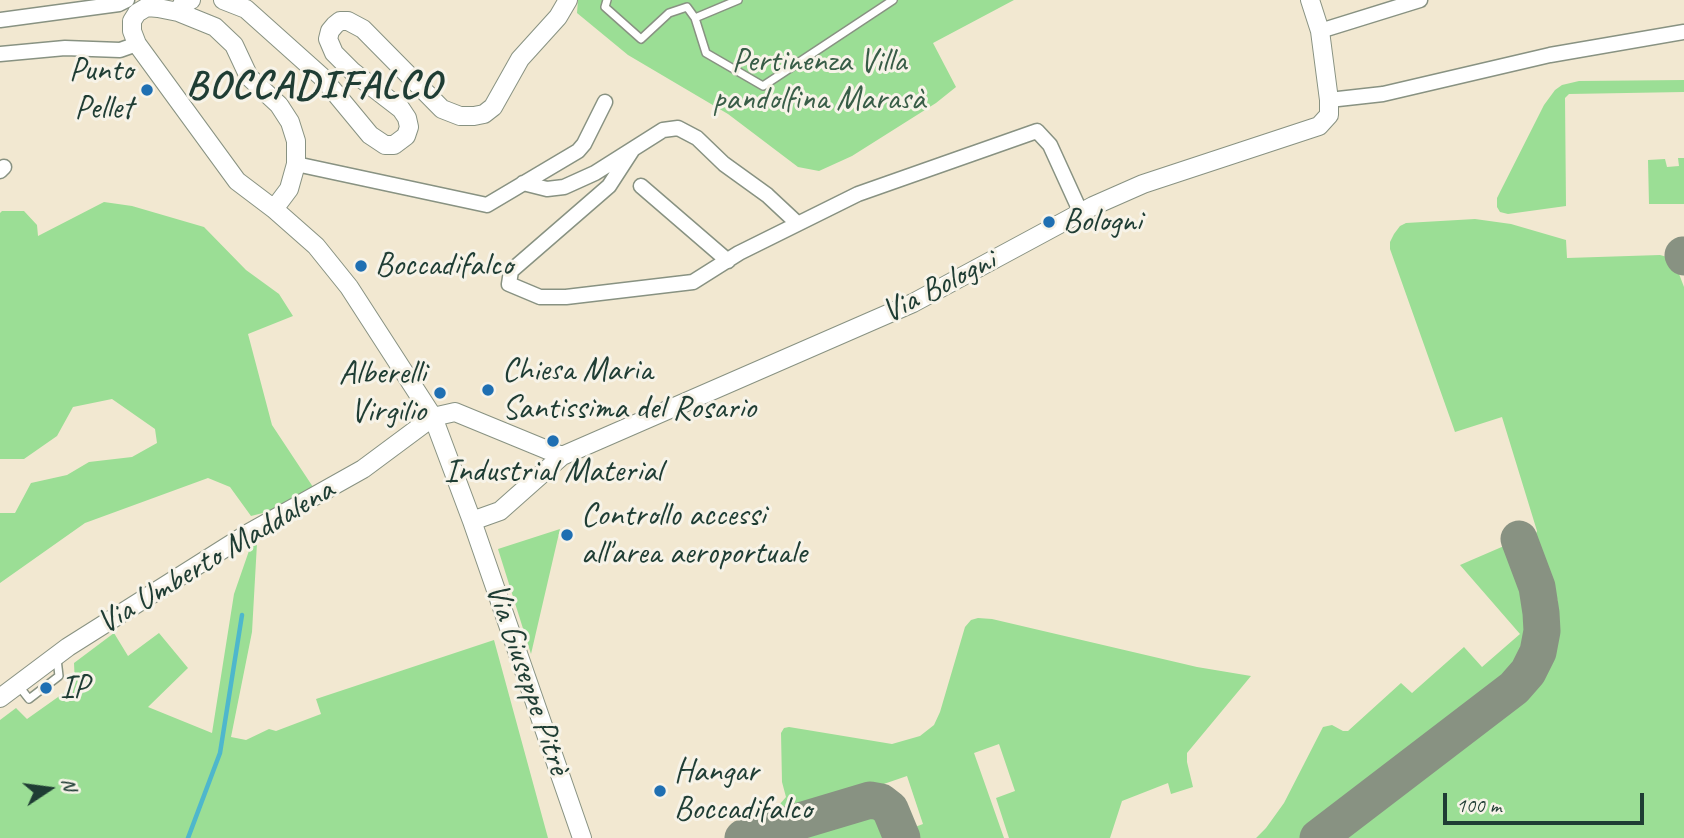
<!DOCTYPE html>
<html>
<head>
<meta charset="utf-8">
<style>
	body { margin:0 }
	#map { position:relative; width:1684px; height:838px; overflow:hidden; background:#f2e8d1; font-family:Caveat,sans-serif }
	canvas { display:block }
	.north { position:absolute; left:14px; top:754px; width:70px; height:70px; -webkit-text-stroke:5px #f7f3e8; paint-order:stroke; rotate:77deg; font-size:19px; font-weight:700; line-height:28px; text-align:center; color:#1f3d34 }
	.north::after { content:''; display:block; margin:auto; width:24px; height:32px; background:#1f3d34; clip-path:polygon(50% 0,100% 100%,50% 72%,0 100%) }
	.scale { position:absolute; left:1443px; top:793px; width:201px; height:32px; box-sizing:border-box; border:4px solid #1f3d34; border-top:0; padding-left:9px; font-size:21px; line-height:24px; white-space:nowrap; color:#1f3d34; -webkit-text-stroke:5px #f7f3e8; paint-order:stroke }
</style>
</head>
<body>
<div id="map">
<canvas width="1684" height="838"></canvas>
<div class="north">N</div>
<div class="scale">100 m</div>
</div>
<script>
const ctx = document.querySelector('canvas').getContext('2d');
ctx.lineJoin = 'round';
function fill(path, color) {
  ctx.fillStyle = color;
  ctx.fill(path, 'evenodd');
}
function toPath(rows) {
  const path = new Path2D();
  for (const r of rows) {
    path.moveTo(r[0], r[1]);
    for (let i = 2; i < r.length; i += 2) path.lineTo(r[i], r[i + 1]);
  }
  return path;
}
function stroke(path, color, width, dash) {
  ctx.strokeStyle = color;
  ctx.lineWidth = width;
  ctx.lineCap = dash ? 'butt' : 'round';
  ctx.setLineDash(dash || []);
  ctx.stroke(path);
}
function write(font, color, halo, rows, align = 'center') {
  ctx.font = font + ' Caveat,sans-serif';
  ctx.lineWidth = 6;
  ctx.setLineDash([]);
  ctx.textBaseline = 'middle';
  ctx.strokeStyle = halo;
  ctx.fillStyle = color;
  for (const [text, x, y, turn = 0] of rows) {
    ctx.save();
    ctx.translate(x, y);
    ctx.rotate((+turn || 0) * Math.PI / 180);
    ctx.textAlign = isNaN(turn) ? turn : align;
    if (halo) ctx.strokeText(text, 0, 0);
    ctx.fillText(text, 0, 0);
    ctx.restore();
  }
}
fill(toPath([
	[578,0,1014,0,933,43,956,87,936,103,852,156,819,171,798,167,728,114,628,55,577,13],
	[1684,80,1684,92,1569,94,1565,98,1566,206,1508,214,1500,212,1497,207,1497,198,1544,105,1555,90,1562,85,1579,81],
	[1678,158,1684,158,1684,204,1649,204,1648,160,1665,159,1667,167,1679,166],
	[104,202,132,206,204,227,246,270,279,294,293,316,248,334,272,425,313,487,275,510,251,516,230,487,208,478,85,523,0,583,0,513,15,513,31,483,67,475,89,462,132,457,157,443,155,429,112,399,73,407,57,436,24,459,0,459,0,213,2,211,24,211,37,225,38,236],
	[1475,219,1511,224,1566,240,1567,258,1660,255,1667,257,1676,266,1684,287,1684,838,1339,838,1522,702,1536,685,1548,663,1558,637,1558,602,1544,558,1534,539,1537,531,1502,417,1455,432,1390,249,1390,242,1394,234,1400,226,1406,223],
	[560,529,531,654,498,549],
	[257,543,252,632,231,737,246,740,269,729,276,731,321,714,316,699,494,640,548,838,0,838,0,720,16,708,27,719,75,685,74,663,114,633,128,656,159,633,188,668,148,707,212,733,234,594,251,545],
	[1504,546,1515,553,1530,595,1536,625,1528,654,1514,671,1495,689,1302,838,1256,838,1266,828,1284,803,1323,727,1332,725,1343,731,1348,731,1401,683,1412,693,1464,647,1482,667,1520,634,1460,565],
	[978,618,992,619,1197,667,1251,676,1187,753,1187,762,1193,787,1171,794,1168,783,1122,801,1110,838,1009,838,996,798,1015,791,999,744,974,753,1004,838,909,838,907,830,923,824,907,776,785,818,776,818,774,811,786,797,782,782,781,733,784,728,789,727,892,744,920,736,934,725,940,712,965,627,971,620],
	[859,804,878,807,886,814,897,838,778,838,781,829,787,826]
]), '#9bde95');
stroke(toPath([
	[188,838,220,753,242,615]
]), '#4eb7cc', 4.5);
stroke(toPath([
	[1683,255,1684,257],
	[743,838,870,800,881,802,890,809,902,838],
	[1318,838,1514,688,1528,672,1538,652,1542,631,1541,613,1537,587,1519,539]
]), '#889282', 37);
const service = toPath([
	[607,0,605,7,641,39,669,13,687,7,695,18,706,53,763,86,893,0],
	[695,18,738,0],
	[18,685,29,699,59,676,57,659]
]);
const minor = toPath([
	[0,20,119,4,127,0],
	[1320,31,1420,0],
	[0,54,65,48,120,50,137,44],
	[1329,100,1383,94,1550,55,1684,32],
	[633,149,609,186,511,271,509,284,540,297,566,297,693,282,739,253,858,194,1037,131,1050,145,1081,213],
	[296,164,487,205,578,151,584,144,605,102],
	[0,171,4,167],
	[523,183,547,189,564,187,595,173,663,130,678,128,697,138,724,164,767,195,797,223],
	[641,186,728,261]
]);
const tertiary = toPath([
	[223,0,246,9,322,77,370,135,385,145,394,145,406,136,409,127,407,118,401,109,353,72,334,53,328,39,330,31,335,25,340,21,348,21,363,29,442,109,460,116,474,116,484,114,493,107,520,59,558,17,568,0],
	[178,12,183,3,191,0],
	[137,13,132,21,132,31,137,44,237,181,274,209,316,246,349,287,433,417,472,521,582,838],
	[137,13,147,7,158,8,178,12,215,27,234,45,249,77,279,105,290,122,296,141,296,164,289,189,274,209],
	[472,521,500,511,562,456,913,303,1093,206,1143,184,1319,126,1329,115,1329,100,1320,31,1310,0],
	[0,698,68,647,247,534,363,469,433,417,455,412,562,456]
]);
stroke(service, '#889282', 10);
stroke(minor, '#889282', 17);
stroke(tertiary, '#889282', 20);
stroke(service, '#fff', 7);
stroke(minor, '#fff', 14);
stroke(tertiary, '#fff', 18);
for (const [x, y, r, color] of [
	[147,90,7,"#1f6fb2"],
	[1049,222,7,"#1f6fb2"],
	[361,266,7,"#1f6fb2"],
	[488,390,7,"#1f6fb2"],
	[440,393,7,"#1f6fb2"],
	[553,441,7,"#1f6fb2"],
	[567,535,7,"#1f6fb2"],
	[46,688,7,"#1f6fb2"],
	[660,791,7,"#1f6fb2"]
]) {
  const dot = new Path2D();
  dot.arc(x, y, r, 0, 2 * Math.PI);
  ctx.fillStyle = color;
  ctx.fill(dot);
  stroke(dot, '#f7f3e8', 2.5);
}
write('33px', '#385d47', '#f7f3e8', [
	["Pertinenza Villa",819,62],
	["pandolfina Marasà",819,100]
]);
write('33px', '#1f3d34', '#f7f3e8', [
	["Punto",133,71,"right"],
	["Pellet",133,109,"right"],
	["Bologni",1063,222],
	["Boccadifalco",375,266],
	["Chiesa Maria",502,371],
	["Santissima del Rosario",502,409],
	["Alberelli",426,374,"right"],
	["Virgilio",426,412,"right"],
	["Industrial Material",553,472,"center"],
	["Controllo accessi",581,516],
	["all'area aeroportuale",581,554],
	["IP",60,688],
	["Hangar",674,772],
	["Boccadifalco",674,810]
], 'left');
write('33px', '#1f3d34', '#f7f3e8', [
	["Via Bologni",939,287,-27],
	["Via Umberto Maddalena",216,557,-31],
	["Via Giuseppe Pitrè",527,679,71]
]);
ctx.letterSpacing = '2px';
write('bold 40px', '#1f3d34', '#f7f3e8', [
	["BOCCADIFALCO",314,87]
]);
ctx.letterSpacing = '0px';
</script>
</body>
</html>
